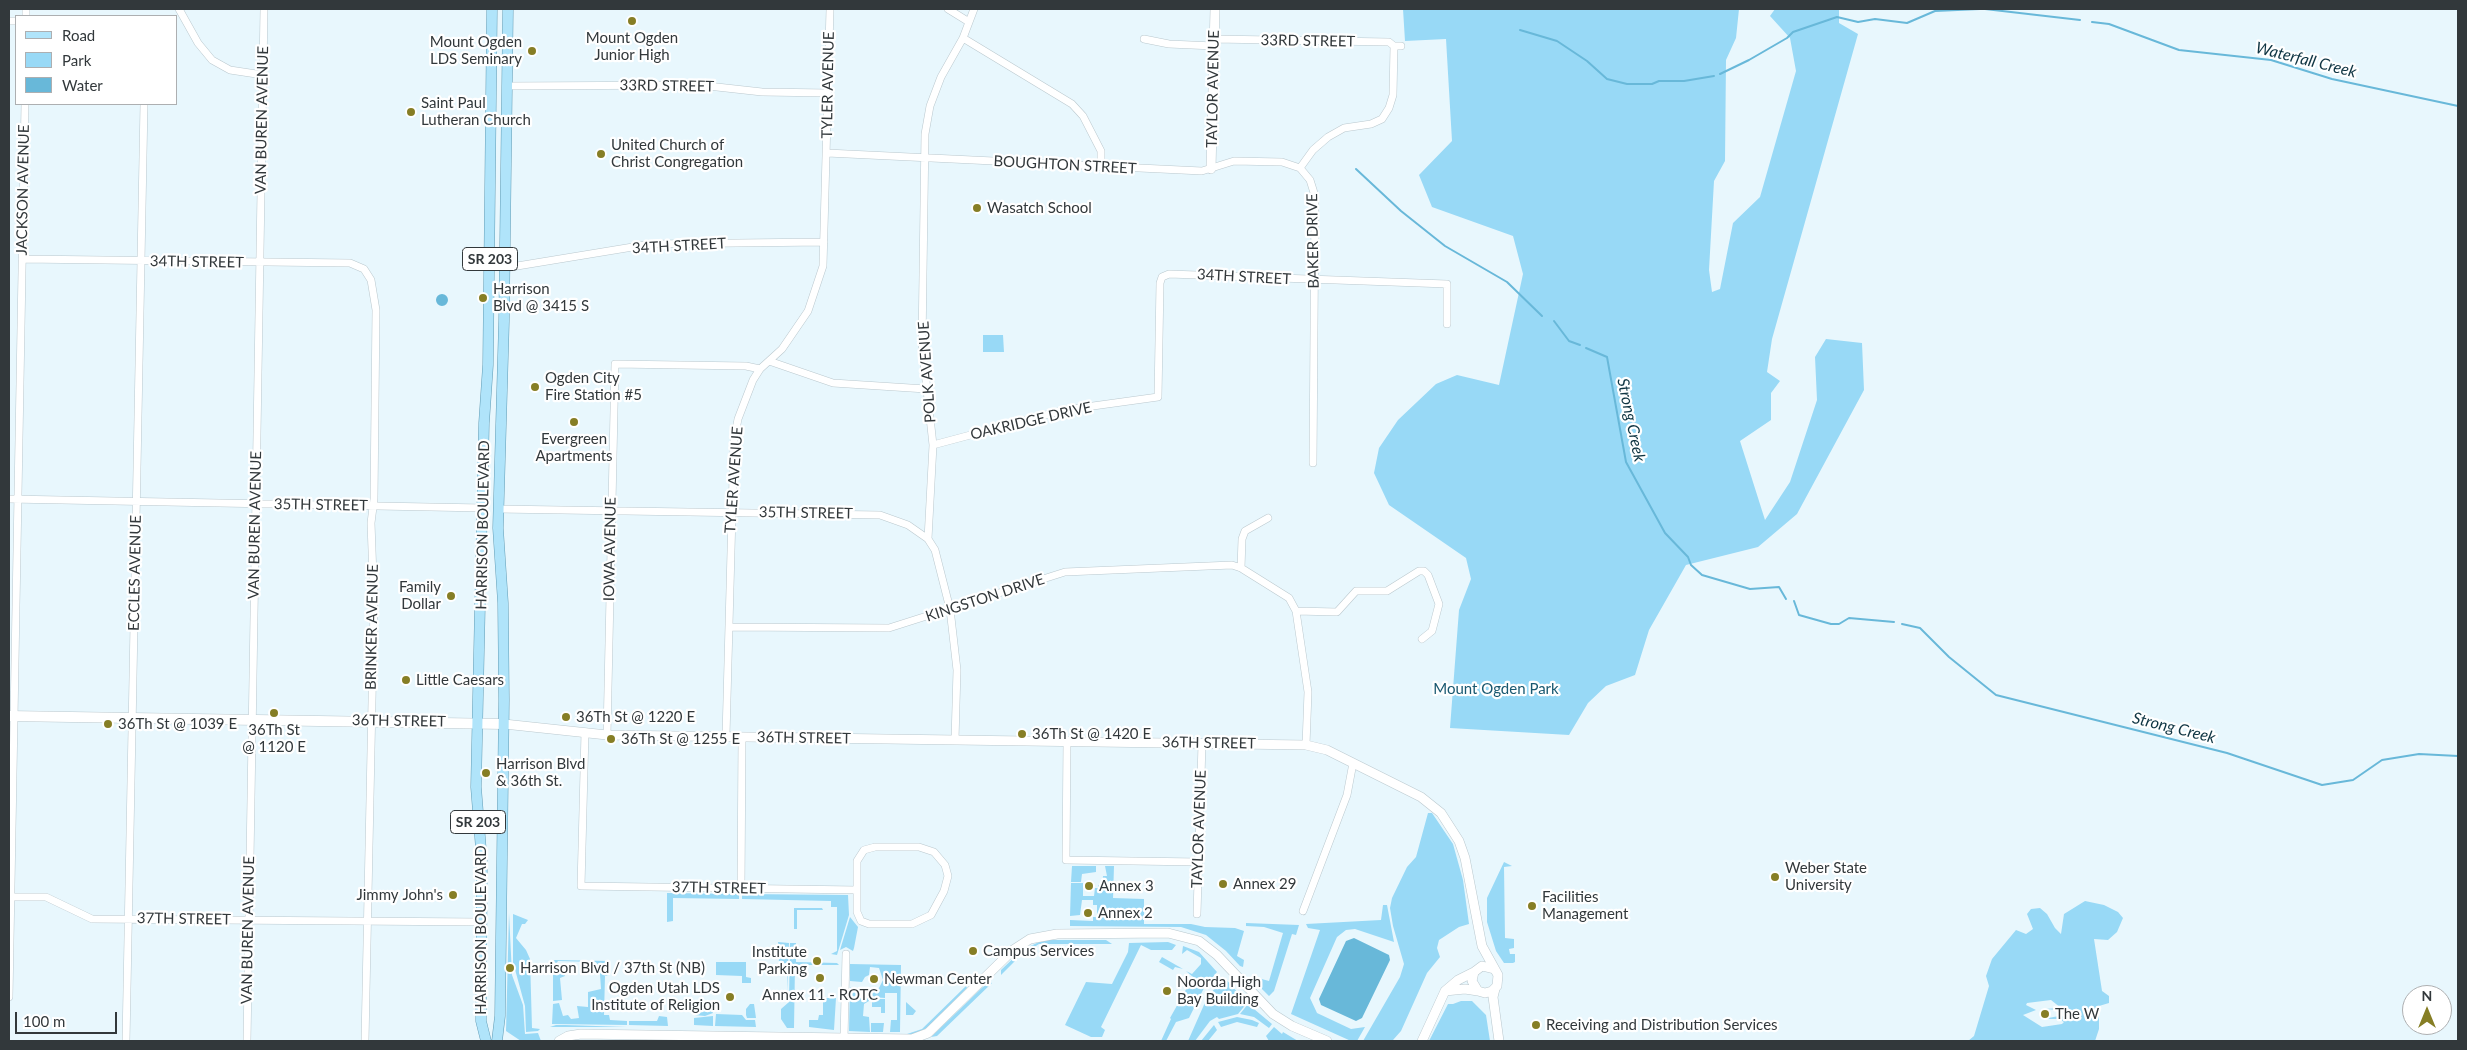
<!DOCTYPE html>
<html>
<head>
<meta charset="utf-8">
<style>
	body { margin:0 }
	#map { position:relative; width:2467px; height:1050px; overflow:hidden; background:#e8f7fd; font-family:Lato,sans-serif }
	canvas { display:block }
	.frame { position:absolute; inset:0; border:10px solid #32383b; pointer-events:none }
	.legend { position:absolute; left:15px; top:15px; width:162px; height:90px; box-sizing:border-box; background:#fff; border:1px solid #adafb1; margin:0; padding:6px 9px; list-style:none; font-size:15px; color:#32383b }
	.legend li { display:flex; align-items:center; gap:10px; height:25px }
	.legend b { width:25px; border:1px solid #adafb1 }
	.north { position:absolute; left:2402px; top:985px; width:50px; height:50px; box-sizing:border-box; background:#fff; border:1px solid #adafb1; border-radius:50%; rotate:0deg; font-size:14px; font-weight:700; line-height:20px; text-align:center; color:#32383b }
	.north::after { content:''; display:block; margin:auto; width:18px; height:22px; background:#867e25; clip-path:polygon(50% 0,100% 100%,50% 72%,0 100%) }
	.scale { position:absolute; left:15px; top:1012px; width:102px; height:22px; box-sizing:border-box; border:2px solid #32383b; border-top:0; padding-left:6px; font-size:15px; line-height:18px; white-space:nowrap; color:#32383b; -webkit-text-stroke:4px #fff; paint-order:stroke }
</style>
</head>
<body>
<div id="map">
<canvas width="2467" height="1050"></canvas>
<div class="frame"></div>
<ul class="legend">
<li><b style="height:6px;background:#b0e4fa"></b>Road</li>
<li><b style="height:14px;background:#98d9f6"></b>Park</li>
<li><b style="height:14px;background:#68b8d9"></b>Water</li>
</ul>
<div class="north">N</div>
<div class="scale">100 m</div>
</div>
<script>
const ctx = document.querySelector('canvas').getContext('2d');
ctx.lineJoin = 'round';
function fill(path, color) {
  ctx.fillStyle = color;
  ctx.fill(path, 'evenodd');
}
function toPath(rows) {
  const path = new Path2D();
  for (const r of rows) {
    if (r.length === 3) {
      path.moveTo(r[0] + r[2], r[1]);
      path.arc(r[0], r[1], r[2], 0, 2 * Math.PI);
      continue;
    }
    path.moveTo(r[0], r[1]);
    for (let i = 2; i < r.length; i += 2) path.lineTo(r[i], r[i + 1]);
  }
  return path;
}
function stroke(path, color, width, dash) {
  ctx.strokeStyle = color;
  ctx.lineWidth = width;
  ctx.lineCap = dash ? 'butt' : 'round';
  ctx.setLineDash(dash || []);
  ctx.stroke(path);
}
function write(font, color, halo, rows, align = 'center') {
  ctx.font = font + ' Lato,sans-serif';
  ctx.lineWidth = 4.5;
  ctx.setLineDash([]);
  ctx.textBaseline = 'middle';
  ctx.strokeStyle = halo;
  ctx.fillStyle = color;
  for (const [text, x, y, turn = 0] of rows) {
    ctx.save();
    ctx.translate(x, y);
    ctx.rotate((+turn || 0) * Math.PI / 180);
    ctx.textAlign = isNaN(turn) ? turn : align;
    if (halo) ctx.strokeText(text, 0, 0);
    ctx.fillText(text, 0, 0);
    ctx.restore();
  }
}
fill(toPath([
	[1403,9,1739,9,1736,38,1726,60,1725,161,1714,181,1709,270,1712,292,1720,289,1733,223,1760,197,1796,71,1790,38,1770,16,1775,9,1839,9,1839,23,1858,34,1772,339,1767,372,1780,381,1771,393,1771,420,1740,441,1765,520,1790,482,1817,400,1815,357,1826,339,1862,343,1864,390,1797,514,1758,547,1686,565,1649,630,1635,675,1606,686,1588,703,1569,735,1450,728,1459,610,1471,579,1466,558,1389,505,1374,473,1379,448,1398,420,1436,384,1457,375,1499,385,1523,274,1513,236,1432,207,1419,175,1452,141,1446,39,1405,41],
	[983,335,1003,335,1004,352,983,352],
	[1428,813,1432,813,1453,844,1463,880,1469,924,1459,927,1439,940,1437,948,1440,957,1427,973,1401,1031,1393,1040,1395,1041,1363,1041,1400,977,1404,964,1393,926,1390,908,1392,898,1407,867,1416,857],
	[1504,862,1512,866,1504,867,1505,938,1514,939,1514,948,1509,949,1510,954,1515,954,1515,962,1513,963,1504,963,1496,951,1487,922,1487,898],
	[1072,866,1096,866,1096,872,1082,874,1081,882,1071,882],
	[1105,866,1114,866,1113,898,1144,899,1144,924,1191,924,1205,927,1235,928,1244,931,1237,956,1244,960,1243,967,1240,966,1226,951,1206,935,1181,927,1070,926,1070,920,1093,921,1093,917,1097,917,1097,905,1093,905,1093,900,1082,900,1080,915,1070,916,1071,883,1083,883,1083,896,1094,896,1095,888,1098,888,1098,885,1102,887,1103,876,1107,876],
	[667,893,739,894,739,899,673,898,673,921,667,922],
	[742,894,848,895,849,915,837,955,831,954,837,951,837,907,831,907,831,901,742,899],
	[2085,901,2104,905,2118,912,2123,918,2117,932,2108,940,2094,939,2102,991,2109,996,2109,1003,2099,1006,2099,1029,2095,1041,1968,1041,1974,1036,1989,986,1986,976,1992,959,2016,930,2026,934,2033,929,2027,914,2031,909,2040,908,2047,914,2055,928,2061,934,2064,914],
	[2051,1000,2061,1008,2044,1009,2061,1010,2069,1017,2059,1016,2043,1019,2059,1019,2064,1022,2062,1024,2042,1027,2023,1015,2036,1010,2026,1005,2027,1003],
	[1383,905,1387,905,1394,942,1355,929,1346,930,1337,937,1310,998,1317,1013,1351,1029,1365,1027,1357,1041,1351,1041,1291,1014,1320,930,1308,928,1306,924,1381,920],
	[794,908,822,908,823,910,797,910,797,929,794,929],
	[509,913,512,975,523,1005,525,1034,538,1033,541,1041,521,1041,506,1031],
	[513,914,528,920,525,924,522,924,516,938,526,950,530,959,532,1028,540,1029,538,1031,526,1032,525,1006,513,962],
	[850,917,858,927,854,948,853,951,846,947,840,950],
	[1246,923,1299,925,1296,935,1292,934,1274,991,1269,996,1260,987,1261,986,1256,980,1258,978,1269,981,1283,933,1264,927,1246,926],
	[1049,940,1106,940,1112,944,1039,944,1020,956,1001,975,1001,970,1022,950,1039,942],
	[778,942,789,943,787,992,787,963,779,963],
	[1168,942,1176,945,1172,950,1151,950,1141,945,1101,1027,1105,1030,1102,1037,1091,1037,1065,1025,1086,982,1112,984,1128,952,1129,943],
	[790,943,796,943,796,962,837,963,839,965,795,965,794,1028,787,1028,781,1019,781,1009,789,1002],
	[1183,946,1199,952,1217,972,1205,986,1189,1018,1176,1022,1166,1041,1161,1041,1171,1019,1170,1018,1193,977,1186,971,1192,974,1201,964,1201,958,1187,950,1182,954],
	[1162,957,1183,969,1175,967,1173,970,1159,962],
	[554,960,609,961,609,975,605,976,604,1015,609,1015,610,1020,627,1021,627,1025,552,1024,553,1004,559,1003,563,1016,568,1015,571,1019,579,1018,577,1006,588,1007,588,992,601,989,600,974,596,962,558,961,556,964],
	[716,962,746,962,746,977,751,978,751,983,742,983,742,976,716,975],
	[850,964,901,965,900,1032,890,1032,891,1020,897,1020,897,993,885,993,885,998,872,997,871,988,879,988,883,980,879,968,870,967,869,975,865,977,862,982,850,981],
	[553,972,564,972,565,976,560,978,562,1000,553,1001],
	[1224,977,1247,1003,1238,1014,1219,1019,1217,1017,1210,1021,1195,1041,1188,1041,1207,998],
	[988,982,992,983,937,1036,931,1037],
	[966,986,967,988,927,1028,915,1034,907,1034,922,1029],
	[850,987,870,989,869,1001,864,1004,863,1016,869,1017,870,1032,849,1031],
	[823,998,836,998,834,1030,809,1027,809,1020,818,1020,819,1015,823,1015],
	[872,999,885,999,885,1013,881,1013,881,1007,872,1007],
	[1461,1001,1472,1001,1486,1015,1490,1041,1429,1041,1448,1004,1453,1004],
	[906,1002,916,1011,913,1015,906,1015],
	[750,1004,754,1004,756,1018,747,1018,746,1015,746,1009],
	[1248,1004,1272,1024,1269,1028,1254,1017,1240,1014],
	[705,1009,713,1009,713,1013,705,1016,694,1015,694,1011],
	[716,1014,742,1015,746,1020,755,1020,756,1027,715,1026],
	[659,1016,667,1017,668,1026,629,1025,629,1021,657,1021],
	[713,1016,713,1026,694,1025,694,1018],
	[1237,1017,1252,1020,1259,1023,1257,1027,1237,1022,1221,1027,1218,1022],
	[871,1023,884,1023,883,1032,871,1032],
	[556,1025,565,1025,627,1027,550,1027],
	[1214,1025,1217,1030,1208,1041,1201,1041],
	[1274,1027,1282,1034,1283,1032,1298,1041,1269,1041,1266,1036]
]), '#98d9f6');
fill(toPath([
	[442,300,6],
	[1354,938,1389,955,1390,960,1362,1018,1356,1021,1321,1005,1319,999,1346,941]
]), '#68b8d9');
stroke(toPath([
	[1985,9,2080,20],
	[2092,22,2109,24,2179,50,2271,60,2332,79,2458,106],
	[1520,30,1557,41,1587,61,1607,79,1627,84,1652,84,1659,81,1684,81,1714,76],
	[1720,74,1749,60,1787,38,1793,32,1837,17,1858,22,1875,19,1907,23,1935,11,1980,9],
	[1356,169,1401,211,1445,246,1507,282,1542,316],
	[1554,321,1569,341,1580,345],
	[1586,348,1607,357,1626,462,1665,533,1688,557,1691,565,1702,575,1750,589,1779,587,1786,599],
	[1794,601,1799,615,1831,624,1839,624,1849,618,1894,622],
	[1902,624,1920,628,1949,657,1996,695,2227,753,2322,785,2353,780,2382,760,2419,754,2458,756]
]), '#68b8d9', 2);
const minor = toPath([
	[179,9,198,43,212,60,230,70,263,75],
	[948,9,969,22],
	[26,16,26,9],
	[9,21,16,21],
	[963,38,1072,104,1083,116,1101,151,1101,167],
	[1144,39,1169,44,1214,46],
	[1214,39,1389,42,1394,46,1401,46],
	[506,86,699,85,762,92,828,93],
	[827,153,1202,171,1234,161,1282,162,1300,168,1310,180,1315,196,1313,463],
	[1300,168,1313,150,1328,137,1344,128,1371,124,1382,119,1389,108,1393,95,1394,46],
	[22,259,350,263,364,269,371,280,376,310,374,499,371,523,374,604,365,1041],
	[505,268,651,244,824,242],
	[769,361,833,383,926,389],
	[933,445,1064,410,1158,397,1160,283,1162,277,1169,274,1447,284,1447,324],
	[9,499,483,508],
	[498,509,880,515,908,525,928,539],
	[1241,568,1242,539,1245,531,1268,518],
	[1296,611,1337,612,1356,591,1387,591,1419,571,1424,571,1428,575,1439,604,1432,631,1422,639],
	[729,627,889,628,1065,572,1232,565,1241,568,1289,598,1296,611,1308,692,1306,745],
	[585,732,581,886,857,890],
	[607,735,615,364,746,366,760,369],
	[726,736,734,440,738,419,753,380,760,369,782,349,808,311,823,266,830,9],
	[955,740,957,670,950,609,935,550,928,539,933,445,922,344,925,134,930,106,941,77,963,38,974,9],
	[1067,741,1066,860,1199,862],
	[875,847,919,847,934,852,945,865,948,876,944,891,931,915,912,924,869,924,861,921,857,912,857,861,864,850,875,847],
	[741,889,742,737],
	[11,897,46,897,92,919,481,922],
	[1303,911,1347,795,1353,763],
	[1197,914,1202,743],
	[9,997,25,104],
	[844,1039,846,954],
	[126,1041,144,104],
	[247,1041,264,9]
]);
const tertiary = toPath([
	[1211,169,1215,9],
	[504,724,607,735,1306,745,1327,750,1421,797,1441,813,1459,841,1465,858,1482,946,1498,975,1497,986,1492,991,1485,993,1478,991,1472,981,1474,972,1482,966,1494,969],
	[1495,989,1493,997,1499,1041],
	[1445,991,1465,989,1478,991],
	[559,1041,568,1036,581,1034,912,1039,928,1033,1013,950,1030,939,1057,934,1168,933,1199,941,1217,955,1273,1014,1292,1026,1327,1041],
	[1422,1041,1445,991,1458,980,1474,972]
]);
const secondary = toPath([
	[9,716,504,724]
]);
const primary = toPath([
	[486,1041,481,1021,482,862,476,787,484,423,488,365,492,9],
	[497,1041,500,1016,504,700,503,603,498,528,504,321,508,9]
]);
stroke(minor, '#bac8ce', 8);
stroke(tertiary, '#bac8ce', 10);
stroke(secondary, '#bac8ce', 11);
stroke(primary, '#619cb5', 11);
stroke(minor, '#fff', 7);
stroke(tertiary, '#fff', 9);
stroke(secondary, '#fff', 10);
stroke(primary, '#b0e4fa', 10);
for (const [x, y, r, color] of [
	[632,21,5,"#867e25"],
	[532,51,5,"#867e25"],
	[411,112,5,"#867e25"],
	[601,154,5,"#867e25"],
	[977,208,5,"#867e25"],
	[483,298,5,"#867e25"],
	[535,387,5,"#867e25"],
	[574,422,5,"#867e25"],
	[451,596,5,"#867e25"],
	[406,680,5,"#867e25"],
	[274,713,5,"#867e25"],
	[566,717,5,"#867e25"],
	[108,724,5,"#867e25"],
	[1022,734,5,"#867e25"],
	[611,739,5,"#867e25"],
	[486,773,5,"#867e25"],
	[1775,877,5,"#867e25"],
	[1223,884,5,"#867e25"],
	[1089,886,5,"#867e25"],
	[453,895,5,"#867e25"],
	[1532,906,5,"#867e25"],
	[1088,913,5,"#867e25"],
	[973,951,5,"#867e25"],
	[817,961,5,"#867e25"],
	[510,968,5,"#867e25"],
	[820,978,5,"#867e25"],
	[874,979,5,"#867e25"],
	[1167,991,5,"#867e25"],
	[730,997,5,"#867e25"],
	[2045,1014,5,"#867e25"],
	[1536,1025,5,"#867e25"]
]) {
  const dot = new Path2D();
  dot.arc(x, y, r, 0, 2 * Math.PI);
  ctx.fillStyle = color;
  ctx.fill(dot);
  stroke(dot, '#fff', 2);
}
for (const [x, y, w] of [
	[490,259,55],
	[478,822,55]
]) {
  const box = new Path2D();
  box.roundRect(x - w / 2, y - 11.5, w, 23, 4);
  ctx.fillStyle = '#fff';
  ctx.fill(box);
  stroke(box, '#32383b', 1);
}
write('bold 14px', '#32383b', null, [
	["SR 203",490,259],
	["SR 203",478,822]
]);
write('15px', '#32383b', '#fff', [
	["Mount Ogden",632,38,"center"],
	["Junior High",632,55,"center"],
	["Mount Ogden",522,42,"right"],
	["LDS Seminary",522,59,"right"],
	["Saint Paul",421,103],
	["Lutheran Church",421,120],
	["United Church of",611,145],
	["Christ Congregation",611,162],
	["Wasatch School",987,208],
	["Harrison",493,289],
	["Blvd @ 3415 S",493,306],
	["Ogden City",545,378],
	["Fire Station #5",545,395],
	["Evergreen",574,439,"center"],
	["Apartments",574,456,"center"],
	["Family",441,587,"right"],
	["Dollar",441,604,"right"],
	["Little Caesars",416,680],
	["36Th St @ 1220 E",576,717],
	["36Th St @ 1039 E",118,724],
	["36Th St",274,730,"center"],
	["@ 1120 E",274,747,"center"],
	["36Th St @ 1420 E",1032,734],
	["36Th St @ 1255 E",621,739],
	["Harrison Blvd",496,764],
	["& 36th St.",496,781],
	["Weber State",1785,868],
	["University",1785,885],
	["Annex 29",1233,884],
	["Annex 3",1099,886],
	["Jimmy John's",443,895,"right"],
	["Facilities",1542,897],
	["Management",1542,914],
	["Annex 2",1098,913],
	["Campus Services",983,951],
	["Institute",807,952,"right"],
	["Parking",807,969,"right"],
	["Harrison Blvd / 37th St (NB)",520,968],
	["Newman Center",884,979],
	["Noorda High",1177,982],
	["Bay Building",1177,999],
	["Ogden Utah LDS",720,988,"right"],
	["Institute of Religion",720,1005,"right"],
	["Annex 11 - ROTC",820,995,"center"],
	["The W",2055,1014],
	["Receiving and Distribution Services",1546,1025]
], 'left');
write('15px', '#32383b', '#fff', [
	["33RD STREET",1308,41,1],
	["TYLER AVENUE",828,85,-89],
	["33RD STREET",667,86,1],
	["TAYLOR AVENUE",1213,89,-89],
	["VAN BUREN AVENUE",262,120,-89],
	["BOUGHTON STREET",1065,165,3],
	["JACKSON AVENUE",23,190,-89],
	["BAKER DRIVE",1313,241,-91],
	["34TH STREET",679,246,-3],
	["34TH STREET",197,262,1],
	["34TH STREET",1244,277,3],
	["POLK AVENUE",927,372,-94],
	["OAKRIDGE DRIVE",1031,421,-13],
	["TYLER AVENUE",734,480,-86],
	["35TH STREET",321,505,1],
	["35TH STREET",806,513,1],
	["VAN BUREN AVENUE",255,525,-89],
	["HARRISON BOULEVARD",483,525,-89],
	["IOWA AVENUE",610,549,-89],
	["ECCLES AVENUE",135,573,-89],
	["KINGSTON DRIVE",985,598,-18],
	["BRINKER AVENUE",372,627,-89],
	["36TH STREET",399,721,1],
	["36TH STREET",804,738,1],
	["36TH STREET",1209,743,1],
	["TAYLOR AVENUE",1199,829,-88],
	["37TH STREET",719,888,1],
	["37TH STREET",184,919,1],
	["VAN BUREN AVENUE",248,930,-89],
	["HARRISON BOULEVARD",481,930,-90]
]);
write('15px', '#185870', '#fff', [
	["Mount Ogden Park",1496,689]
]);
write('italic 16px', '#0f3543', '#fff', [
	["Waterfall Creek",2306,60,14],
	["Strong Creek",1631,420,78],
	["Strong Creek",2174,728,14]
]);
</script>
</body>
</html>
